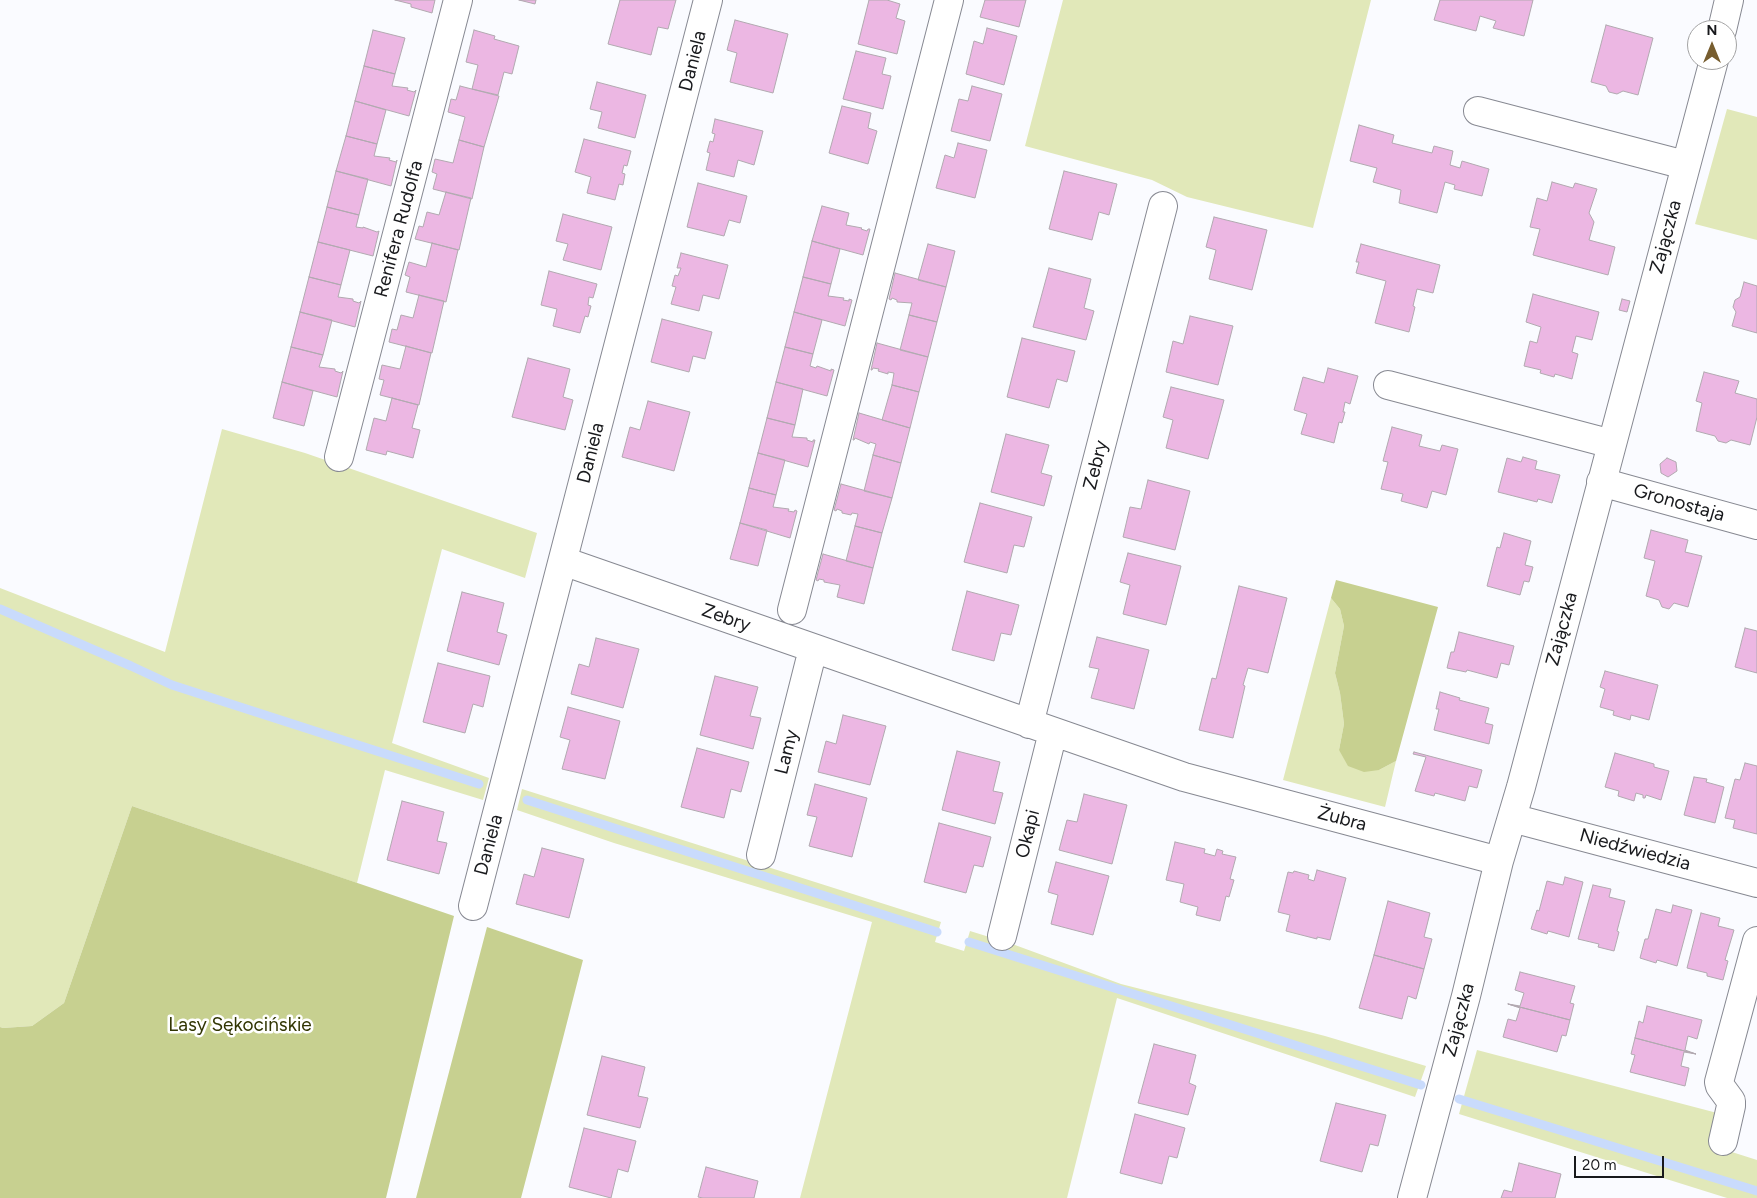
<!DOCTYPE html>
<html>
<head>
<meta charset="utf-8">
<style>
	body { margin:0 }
	#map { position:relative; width:1757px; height:1198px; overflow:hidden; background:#fafbff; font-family:Figtree,sans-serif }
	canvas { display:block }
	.north { position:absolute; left:1687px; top:20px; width:50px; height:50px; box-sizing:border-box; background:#fff; border:1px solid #a3a3a4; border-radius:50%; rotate:0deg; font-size:14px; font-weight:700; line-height:20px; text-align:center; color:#18191c }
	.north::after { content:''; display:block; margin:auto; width:18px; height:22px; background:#775d2f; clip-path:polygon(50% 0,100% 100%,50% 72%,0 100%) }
	.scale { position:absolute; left:1574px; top:1156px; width:90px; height:22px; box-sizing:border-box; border:2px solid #18191c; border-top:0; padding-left:6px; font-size:15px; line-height:18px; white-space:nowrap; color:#18191c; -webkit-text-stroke:4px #fff; paint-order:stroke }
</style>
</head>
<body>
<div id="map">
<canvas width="1757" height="1198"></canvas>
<div class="north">N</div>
<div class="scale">20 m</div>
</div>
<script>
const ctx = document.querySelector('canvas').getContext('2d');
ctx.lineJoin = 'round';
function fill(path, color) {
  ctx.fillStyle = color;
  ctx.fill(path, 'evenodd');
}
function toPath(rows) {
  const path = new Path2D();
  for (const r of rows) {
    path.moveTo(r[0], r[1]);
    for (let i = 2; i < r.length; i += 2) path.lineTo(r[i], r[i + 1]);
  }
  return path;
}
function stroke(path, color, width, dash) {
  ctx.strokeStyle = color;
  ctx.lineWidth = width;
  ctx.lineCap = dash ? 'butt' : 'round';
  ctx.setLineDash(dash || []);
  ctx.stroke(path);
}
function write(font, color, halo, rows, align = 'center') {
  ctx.font = font + ' Figtree,sans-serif';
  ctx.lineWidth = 5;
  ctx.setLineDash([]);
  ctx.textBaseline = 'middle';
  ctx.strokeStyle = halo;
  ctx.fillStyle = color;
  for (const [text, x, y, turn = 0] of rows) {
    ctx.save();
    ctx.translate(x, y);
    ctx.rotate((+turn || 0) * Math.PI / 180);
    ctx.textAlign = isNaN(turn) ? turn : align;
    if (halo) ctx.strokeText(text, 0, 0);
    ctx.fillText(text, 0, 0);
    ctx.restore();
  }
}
fill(toPath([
	[1063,0,1371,0,1313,228,1187,197,1152,180,1025,146],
	[1727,109,1757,117,1757,240,1695,224],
	[222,429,305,453,537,533,525,578,442,549,392,743,489,778,483,800,385,770,357,883,132,806,64,1003,32,1026,3,1028,0,1027,0,588,165,652],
	[1331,598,1340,609,1344,626,1335,673,1340,693,1344,724,1339,750,1379,770,1396,761,1385,807,1283,780],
	[522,789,941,922,935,942,964,951,970,931,1015,945,1121,984,1325,1036,1426,1066,1415,1097,1117,998,1067,1198,800,1198,872,922,614,843,517,810],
	[1477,1050,1721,1114,1713,1146,1757,1160,1757,1198,1727,1198,1459,1114]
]), '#e1e8b9');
fill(toPath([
	[1336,580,1438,607,1396,761,1379,770,1364,772,1348,766,1339,750,1344,724,1340,693,1335,673,1344,626,1340,609,1331,598],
	[132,806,454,916,386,1198,0,1198,0,1027,3,1028,32,1026,64,1003],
	[487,927,583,960,562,1042,521,1198,416,1198]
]), '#c7d090');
stroke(toPath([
	[0,609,131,666,172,685,479,784],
	[527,800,937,932],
	[969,942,1421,1085],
	[1459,1099,1757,1191]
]), '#c9dbfc', 9);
const building = toPath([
	[395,0,435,0,432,13,411,7,411,4,395,0],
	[519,0,536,0,535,4,519,0],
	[620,0,676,0,668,29,658,27,651,55,608,44,620,0],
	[869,0,887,0,900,4,896,18,905,21,897,54,858,44,869,0],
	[985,0,1026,0,1019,27,980,17,985,0],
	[1440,0,1533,0,1524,36,1493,28,1496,21,1480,16,1476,31,1434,20,1440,0],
	[735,20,788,34,773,93,730,82,737,53,727,50,735,20],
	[1606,25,1653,38,1638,95,1623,91,1617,94,1609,92,1606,86,1591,82,1606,25],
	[987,28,1017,36,1004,85,966,74,974,41,983,44,987,28],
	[373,30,405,38,395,74,364,66,373,30],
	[474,30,495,36,494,39,519,46,512,74,504,72,498,95,472,89,478,65,466,62,474,30],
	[856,51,886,58,882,74,891,76,883,109,843,99,856,51],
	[364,66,395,74,392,86,408,88,407,90,414,92,416,90,409,116,355,101,364,66],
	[597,82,646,95,635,138,598,128,602,112,590,109,597,82],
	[460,86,499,96,484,147,459,140,465,117,448,112,451,99,456,100,460,86],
	[972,86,1002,94,990,141,951,131,959,99,968,101,972,86],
	[355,101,386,110,377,144,346,136,355,101],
	[842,106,871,113,868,128,877,131,868,164,829,153,842,106],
	[715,119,763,131,754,165,738,160,734,177,706,170,710,153,707,152,710,141,713,142,715,134,712,133,715,119],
	[1359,125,1394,135,1392,143,1432,153,1434,146,1453,151,1450,165,1460,168,1462,161,1489,169,1482,196,1454,189,1455,185,1445,182,1437,213,1399,203,1401,190,1373,182,1377,168,1350,161,1359,125],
	[346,136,377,144,374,156,390,158,389,160,396,162,397,160,391,186,336,171,346,136],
	[584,139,631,151,627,166,624,165,622,173,625,174,623,185,619,184,615,200,587,193,591,177,575,172,584,139],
	[459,140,484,147,472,199,433,189,437,174,432,172,435,159,453,163,459,140],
	[958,143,987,150,975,198,936,188,945,155,954,158,958,143],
	[336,171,368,179,359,215,327,207,336,171],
	[1064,171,1117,184,1109,215,1099,212,1092,240,1049,229,1064,171],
	[1552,182,1573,188,1575,183,1597,189,1589,213,1594,222,1589,240,1615,247,1608,275,1533,255,1540,229,1530,227,1537,198,1547,201,1552,182],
	[698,183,747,196,740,223,729,220,724,236,687,227,698,183],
	[446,192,471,198,459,250,415,239,419,226,423,227,427,212,439,215,446,192],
	[822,206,849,213,846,225,862,228,861,229,867,231,868,229,870,229,863,255,812,241,822,206],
	[327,207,359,215,356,227,363,228,363,227,377,232,379,231,373,256,318,242,327,207],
	[563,214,612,227,601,270,563,260,568,244,556,241,563,214],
	[1214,217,1267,230,1252,290,1209,279,1216,250,1206,247,1214,217],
	[812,241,840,249,831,284,803,277,812,241],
	[318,242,350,250,341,285,309,277,318,242],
	[432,243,458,250,446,302,406,292,410,277,405,275,409,262,426,267,432,243],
	[928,244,955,251,946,287,918,280,928,244],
	[1361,244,1440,265,1433,293,1417,289,1413,306,1415,307,1409,332,1375,323,1386,281,1356,273,1359,262,1356,262,1361,244],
	[681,253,728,265,719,299,703,295,699,311,671,304,676,287,672,286,675,275,678,276,681,268,677,268,681,253],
	[1049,268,1091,279,1084,308,1094,311,1086,340,1033,327,1049,268],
	[549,271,597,284,593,298,589,297,588,305,591,306,588,317,585,316,580,333,553,326,557,309,541,305,549,271],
	[895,273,946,287,937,322,909,315,912,303,897,302,897,300,892,298,891,300,889,299,895,273],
	[309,277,341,285,338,297,353,299,353,301,359,303,361,301,355,327,300,312,309,277],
	[803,277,831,284,828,296,844,298,843,300,849,301,849,299,852,300,845,326,794,312,803,277],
	[1744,282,1757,286,1757,333,1732,326,1736,312,1733,307,1735,300,1740,297,1744,282],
	[1533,294,1599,312,1592,340,1576,336,1572,352,1578,354,1572,379,1555,374,1554,377,1540,373,1541,370,1524,366,1530,341,1537,343,1541,327,1526,322,1533,294],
	[419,295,444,301,432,353,389,342,392,329,397,330,401,315,413,318,419,295],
	[1622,299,1630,301,1627,312,1619,310,1622,299],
	[300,312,332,320,323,355,291,347,300,312],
	[794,312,822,320,813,354,785,347,794,312],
	[909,315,937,322,928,357,900,350,909,315],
	[1190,316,1233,326,1218,385,1166,372,1173,341,1183,344,1190,316],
	[662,319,712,332,705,359,693,356,689,372,651,362,662,319],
	[1022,338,1075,351,1067,382,1057,379,1049,408,1007,397,1022,338],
	[877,343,928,357,919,392,892,385,894,373,888,372,888,374,878,371,879,369,873,368,872,370,871,370,877,343],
	[406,346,431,353,419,405,380,395,384,380,379,379,382,365,400,369,406,346],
	[291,347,323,355,319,367,335,369,335,371,341,373,343,371,337,397,282,382,291,347],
	[785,347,813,354,810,366,816,368,817,366,831,371,831,369,834,370,827,396,776,382,785,347],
	[528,358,570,369,563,397,573,400,565,430,512,417,528,358],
	[1328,368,1358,376,1350,404,1345,402,1343,412,1345,412,1342,423,1339,422,1334,443,1301,434,1307,414,1294,410,1303,377,1324,383,1328,368],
	[1704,372,1739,381,1735,393,1757,399,1757,417,1750,445,1731,440,1726,443,1718,441,1715,436,1696,431,1702,403,1696,401,1704,372],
	[282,382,313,391,304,426,273,418,282,382],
	[776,382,803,389,795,425,767,418,776,382],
	[892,385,919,392,910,428,882,420,892,385],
	[1171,387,1224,400,1208,459,1166,448,1173,420,1163,417,1171,387],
	[392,398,418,405,412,428,420,430,413,458,387,451,386,455,366,450,374,418,386,421,392,398],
	[648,401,690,412,674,471,622,457,630,427,640,430,648,401],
	[859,413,910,428,901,463,873,455,876,444,870,442,869,444,855,438,854,440,853,440,859,413],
	[767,418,795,425,792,437,807,438,807,440,813,442,813,440,815,440,808,467,758,453,767,418],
	[1392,427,1422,435,1419,446,1440,451,1442,445,1458,449,1446,495,1432,491,1427,508,1401,501,1403,494,1381,489,1388,462,1383,461,1392,427],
	[1006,434,1049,445,1041,473,1052,476,1044,506,991,492,1006,434],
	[758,453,785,460,776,495,749,488,758,453],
	[873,455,901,463,892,498,864,491,873,455],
	[1523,457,1537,461,1535,469,1560,475,1552,503,1538,499,1537,502,1498,492,1507,458,1521,462,1523,457],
	[1667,458,1676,462,1677,471,1668,477,1661,473,1660,464,1667,458],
	[1148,480,1190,491,1175,550,1123,537,1130,507,1141,509,1148,480],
	[841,484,892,498,882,533,855,526,858,514,852,513,851,515,842,513,842,511,837,509,836,511,834,510,841,484],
	[749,488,776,495,773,507,789,509,788,511,794,512,795,510,797,511,790,538,740,523,749,488],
	[980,503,1032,517,1024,547,1014,545,1007,573,964,562,980,503],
	[740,523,767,530,758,566,730,559,740,523],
	[855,526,882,533,873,568,846,561,855,526],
	[1651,530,1688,540,1685,552,1702,556,1688,607,1674,603,1669,609,1662,607,1659,600,1646,596,1655,561,1644,558,1651,530],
	[1504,533,1531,541,1525,565,1533,567,1529,582,1524,581,1520,595,1487,586,1497,547,1500,548,1504,533],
	[1128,553,1181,566,1166,625,1123,614,1130,585,1120,582,1128,553],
	[823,554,873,568,864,604,837,597,840,585,824,582,824,580,819,579,818,581,816,580,823,554],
	[1239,586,1287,598,1268,673,1248,668,1243,685,1245,686,1233,738,1199,730,1212,678,1216,679,1239,586],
	[967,591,1019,605,1011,635,1001,633,994,661,952,650,967,591],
	[462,592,504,603,497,632,507,635,499,665,447,651,462,592],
	[1745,628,1757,631,1757,673,1735,667,1745,628],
	[1459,632,1514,646,1509,665,1501,663,1497,678,1467,670,1466,672,1447,668,1451,652,1454,652,1459,632],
	[1097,637,1149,650,1134,709,1091,698,1099,669,1089,667,1097,637],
	[596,638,639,649,623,708,571,694,579,664,589,667,596,638],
	[438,663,490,676,483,707,473,704,465,733,423,722,438,663],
	[1605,671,1658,685,1649,720,1631,715,1630,720,1613,715,1614,711,1600,707,1605,689,1600,687,1605,671],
	[715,676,758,687,750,716,761,718,753,749,700,735,715,676],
	[1440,692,1460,698,1459,700,1489,708,1485,723,1493,725,1489,744,1434,730,1439,709,1436,709,1440,692],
	[568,707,620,721,605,779,562,769,570,740,560,737,568,707],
	[843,715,886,726,870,785,818,772,826,741,836,744,843,715],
	[697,748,749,762,741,792,731,789,724,818,681,807,697,748],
	[957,751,1000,762,993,791,1003,793,995,824,942,810,957,751],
	[1414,752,1482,770,1477,788,1469,786,1465,801,1435,793,1434,796,1415,791,1426,757,1413,754,1414,752],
	[1615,753,1654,764,1654,767,1669,771,1661,800,1646,795,1645,798,1643,798,1643,795,1636,793,1634,801,1618,796,1619,791,1605,787,1615,753],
	[1745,763,1757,766,1757,834,1733,828,1735,820,1725,818,1735,779,1740,780,1745,763],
	[1694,777,1707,779,1706,782,1724,787,1715,823,1684,815,1694,777],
	[815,784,867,798,852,857,809,846,817,817,807,815,815,784],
	[1084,794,1127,805,1112,864,1059,850,1067,820,1077,822,1084,794],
	[402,801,444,812,437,841,447,843,439,874,387,860,402,801],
	[939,823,991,837,983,867,974,865,966,893,924,882,939,823],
	[1175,842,1205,849,1204,853,1215,856,1217,849,1223,851,1222,854,1236,857,1230,879,1234,880,1229,897,1226,896,1220,921,1196,915,1198,907,1180,902,1184,884,1166,880,1175,842],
	[542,848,584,859,569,918,516,904,524,874,534,877,542,848],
	[1056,862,1109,876,1093,935,1051,924,1058,895,1048,892,1056,862],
	[1317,870,1346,878,1330,940,1317,937,1317,939,1286,931,1290,915,1278,912,1288,872,1293,873,1294,871,1309,875,1308,879,1314,881,1317,870],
	[1565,877,1583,882,1569,937,1548,931,1547,934,1531,929,1537,910,1539,911,1547,881,1563,885,1565,877],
	[1593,885,1611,889,1609,897,1625,901,1617,931,1619,932,1614,951,1598,947,1599,944,1578,939,1593,885],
	[1388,901,1430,913,1424,937,1432,939,1424,969,1374,955,1388,901],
	[1673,905,1692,910,1677,966,1657,960,1656,963,1640,958,1645,939,1648,939,1656,909,1671,913,1673,905],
	[1701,913,1720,918,1718,926,1734,930,1725,960,1728,961,1723,980,1707,976,1707,973,1687,968,1701,913],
	[1374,955,1424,969,1416,999,1408,996,1402,1019,1359,1008,1374,955],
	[1520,972,1575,986,1570,1003,1574,1004,1570,1020,1508,1004,1520,1006,1524,993,1515,990,1520,972],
	[1508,1004,1570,1020,1566,1036,1562,1035,1557,1052,1503,1037,1508,1019,1516,1021,1520,1008,1508,1004],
	[1647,1006,1702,1020,1697,1039,1688,1036,1685,1050,1696,1054,1635,1038,1639,1021,1643,1023,1647,1006],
	[1635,1038,1696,1054,1684,1052,1681,1066,1689,1068,1685,1086,1630,1072,1635,1055,1631,1054,1635,1038],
	[1154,1044,1196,1055,1189,1083,1196,1086,1188,1115,1138,1103,1154,1044],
	[602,1056,645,1067,638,1096,648,1098,640,1128,587,1115,602,1056],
	[1336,1103,1386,1115,1378,1146,1370,1144,1362,1172,1320,1161,1336,1103],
	[1135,1114,1185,1128,1177,1158,1169,1156,1162,1184,1120,1173,1135,1114],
	[584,1128,636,1141,628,1172,618,1169,611,1198,569,1187,584,1128],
	[1519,1163,1561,1174,1555,1198,1501,1198,1504,1190,1512,1192,1519,1163],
	[706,1167,758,1181,754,1198,703,1198,698,1197,706,1167]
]);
fill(building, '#ecb7e3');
stroke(building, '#b1a9b0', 1);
const minor = toPath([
	[1722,30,1729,0],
	[1478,111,1685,165],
	[1388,385,1612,444],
	[339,457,458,0],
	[1601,482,1757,525],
	[563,561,1184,777,1499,861],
	[792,610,949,0],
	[1029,724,1163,206],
	[1512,818,1757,883],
	[761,855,813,649],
	[473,906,708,0],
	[1002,936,1053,732],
	[1723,1141,1731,1106,1731,1101,1720,1086,1719,1082,1757,941],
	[1412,1198,1466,996,1499,861,1521,787,1714,60]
]);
stroke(minor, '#878992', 30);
stroke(minor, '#fff', 28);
write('19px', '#18191c', '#fff', [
	["Daniela",693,61,-76],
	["Renifera Rudolfa",399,229,-75],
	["Zajączka",1666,237,-75],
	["Daniela",591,453,-76],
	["Zebry",1096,465,-76],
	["Gronostaja",1679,503,16],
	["Zebry",726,618,19],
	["Zajączka",1562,629,-75],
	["Lamy",787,752,-76],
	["Żubra",1342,819,15],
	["Okapi",1028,834,-76],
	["Daniela",489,845,-75],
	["Niedźwiedzia",1635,850,15],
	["Zajączka",1459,1020,-75]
]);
write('19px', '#313503', '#fff', [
	["Lasy Sękocińskie",240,1025]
]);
</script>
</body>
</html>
